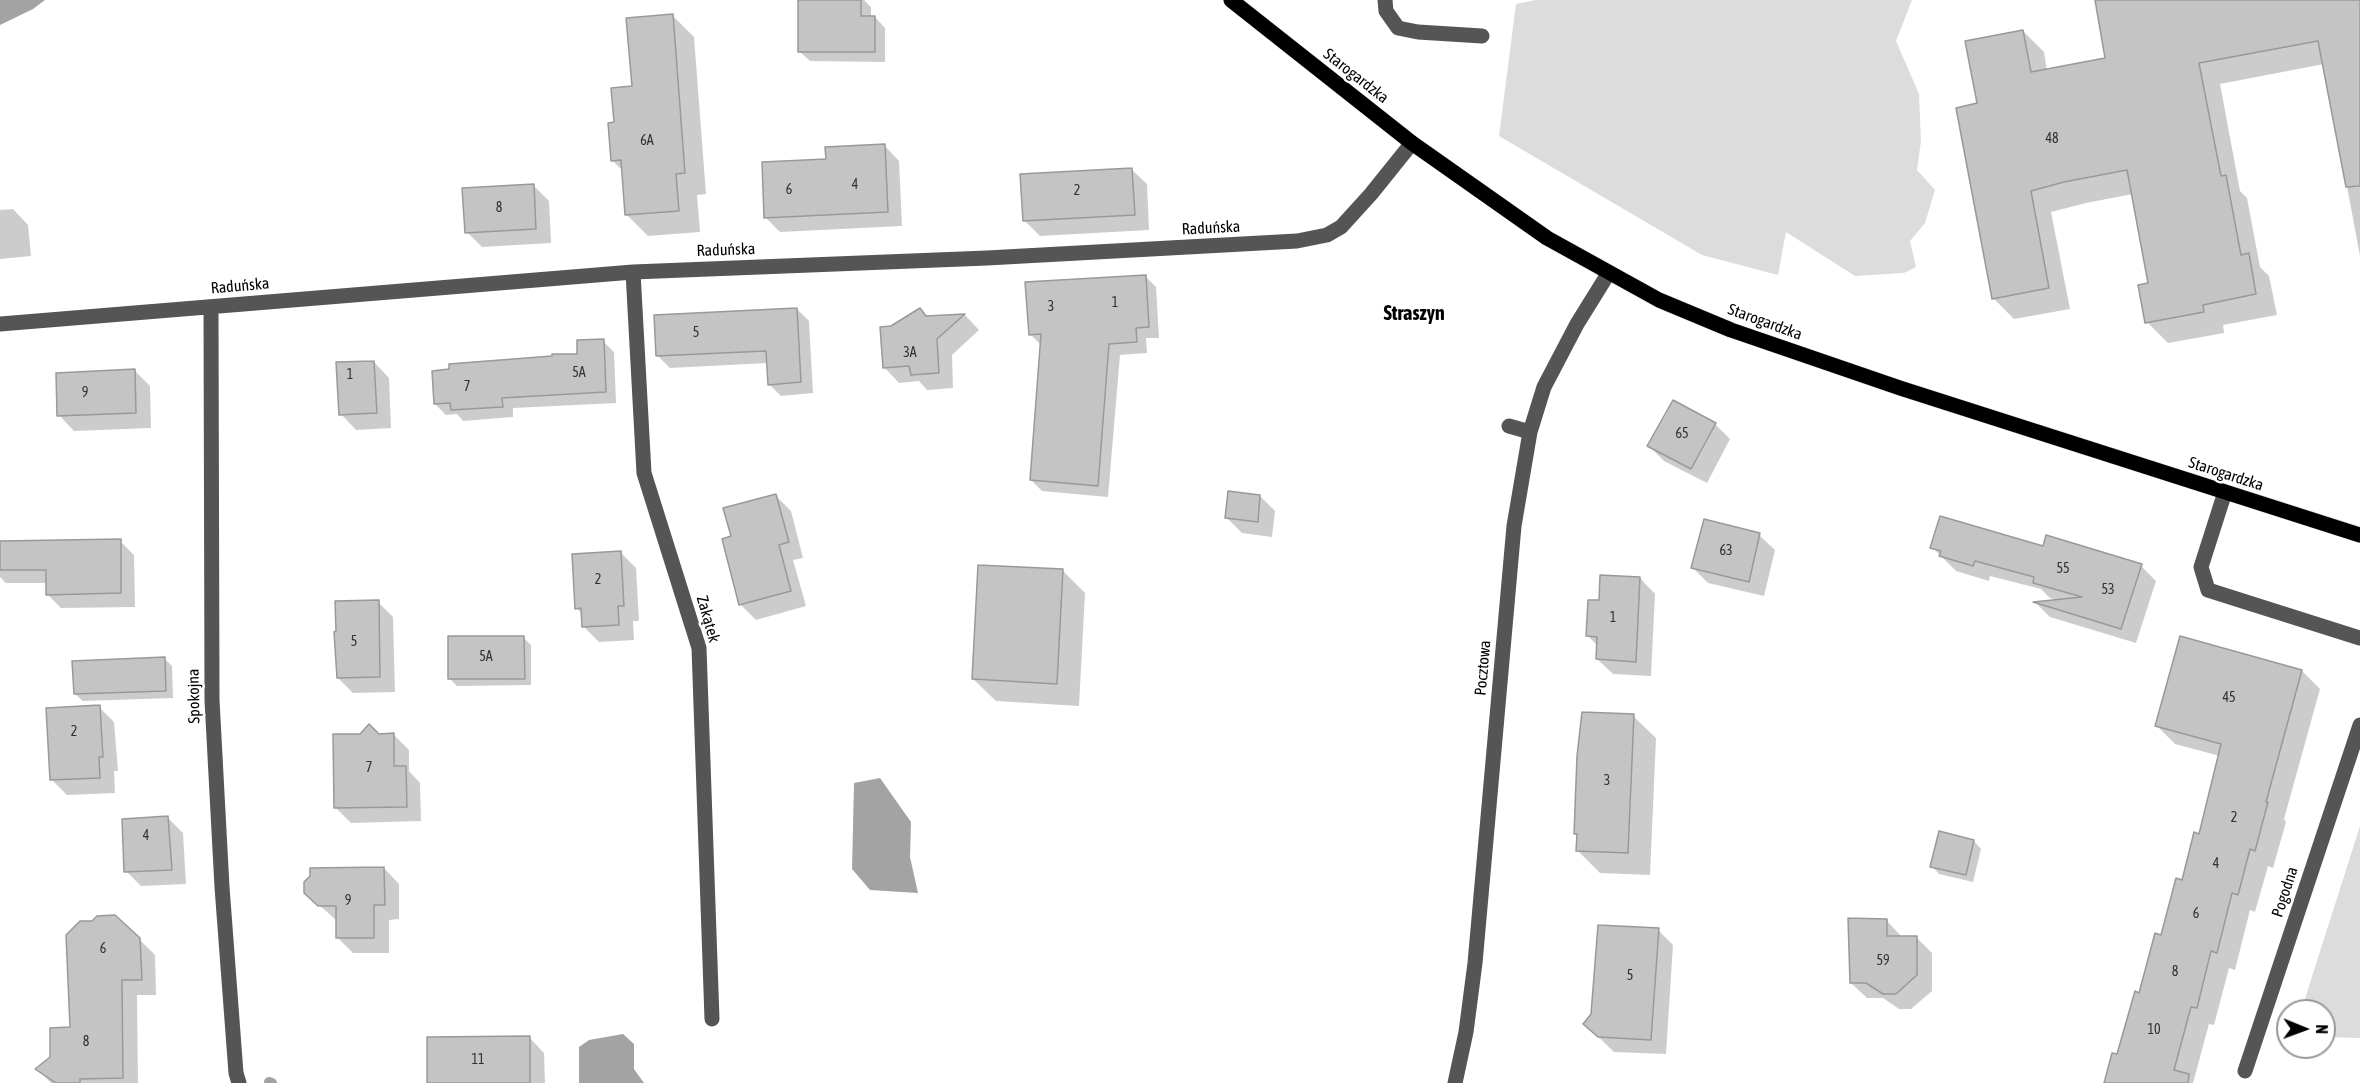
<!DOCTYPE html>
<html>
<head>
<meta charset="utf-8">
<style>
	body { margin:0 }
	#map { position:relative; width:2360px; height:1083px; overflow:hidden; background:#fff; font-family:"Asap Condensed",sans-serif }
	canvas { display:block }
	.north { position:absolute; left:2276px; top:999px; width:60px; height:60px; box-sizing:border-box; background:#fff; border:2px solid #999; border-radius:50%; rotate:91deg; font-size:16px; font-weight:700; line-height:24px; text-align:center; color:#000 }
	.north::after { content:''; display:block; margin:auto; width:21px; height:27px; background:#000; clip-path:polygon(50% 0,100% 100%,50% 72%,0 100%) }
</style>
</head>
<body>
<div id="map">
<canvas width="2360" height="1083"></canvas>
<div class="north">N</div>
</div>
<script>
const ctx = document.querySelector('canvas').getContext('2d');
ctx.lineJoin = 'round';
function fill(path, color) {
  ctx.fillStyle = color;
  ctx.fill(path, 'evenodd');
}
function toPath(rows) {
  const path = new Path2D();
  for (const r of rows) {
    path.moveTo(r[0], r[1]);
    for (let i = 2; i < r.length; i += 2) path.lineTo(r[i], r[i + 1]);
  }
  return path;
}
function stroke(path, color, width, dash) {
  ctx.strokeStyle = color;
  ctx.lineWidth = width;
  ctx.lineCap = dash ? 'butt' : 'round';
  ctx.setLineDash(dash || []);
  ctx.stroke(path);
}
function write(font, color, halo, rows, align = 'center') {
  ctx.font = font + ' "Asap Condensed",sans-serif';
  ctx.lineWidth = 5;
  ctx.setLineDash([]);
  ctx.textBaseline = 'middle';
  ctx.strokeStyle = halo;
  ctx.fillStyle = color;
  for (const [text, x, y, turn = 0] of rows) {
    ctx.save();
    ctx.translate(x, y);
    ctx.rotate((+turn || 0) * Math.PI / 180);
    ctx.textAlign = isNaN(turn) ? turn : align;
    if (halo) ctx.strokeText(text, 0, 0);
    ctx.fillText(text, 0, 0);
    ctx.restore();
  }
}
fill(toPath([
	[1536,0,1912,0,1896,41,1919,94,1921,141,1917,170,1935,190,1925,223,1910,241,1916,267,1904,273,1855,276,1786,232,1778,275,1702,255,1499,136,1516,4],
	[2360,826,2360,1038,2324,1037,2324,1011,2301,1011]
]), '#dcdcdc');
fill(toPath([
	[0,0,45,0,33,9,0,25],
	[880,778,911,822,910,857,918,893,870,890,852,869,854,783],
	[623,1034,634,1044,634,1069,644,1083,579,1083,579,1047,589,1040]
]), '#a3a3a3');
fill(toPath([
	[800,0,864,0,871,7,871,17,875,17,885,28,885,62,810,61,799,51],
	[2096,0,2360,0,2360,256,2324,64,2220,84,2240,191,2247,198,2260,267,2269,276,2277,315,2223,325,2224,333,2168,343,2147,322,2150,284,2133,194,2086,203,2051,212,2070,309,2014,319,1993,298,1979,104,2023,31,2044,52,2047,71,2107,60],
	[673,16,694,37,706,194,697,195,700,232,648,236,627,215,624,172,613,161,615,124],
	[884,145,899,161,902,226,780,232,765,217,827,161],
	[1131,169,1147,184,1149,230,1040,236,1024,220],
	[534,186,549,201,551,243,482,247,467,232],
	[13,209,28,225,31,256,0,259,0,210],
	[1145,276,1156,287,1159,338,1146,338,1147,353,1120,355,1108,497,1042,491,1031,480,1042,346,1030,334],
	[797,309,809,321,813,393,781,396,769,384,768,363,670,368,658,356],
	[965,315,979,330,952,355,953,388,927,390,919,381,899,383,884,367,927,318],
	[603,341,614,352,616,403,513,408,513,417,463,421,457,414,446,415,435,404,554,357,578,356],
	[374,362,389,378,391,428,356,430,341,414],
	[135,371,150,386,151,428,74,431,59,415],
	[1715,424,1730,439,1707,483,1664,461,1649,446],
	[776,496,791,511,803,558,793,560,806,606,756,620,740,604,733,537],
	[1260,496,1275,511,1272,537,1242,533,1227,518],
	[1759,535,1775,550,1764,596,1708,583,1693,568],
	[120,541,134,555,135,607,61,608,47,594,47,583,6,583,0,577,0,543],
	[1932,547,2044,547,2141,566,2156,581,2136,643,2050,617,2036,603,2060,601,2050,598,2041,589,1990,576,1989,581,1956,571],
	[621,553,636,568,639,621,633,621,634,640,599,642,583,626,583,614,576,608],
	[1063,571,1085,593,1079,706,996,701,973,679],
	[1640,578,1655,594,1651,676,1613,674,1597,659,1598,646,1587,635,1601,602],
	[378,602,393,617,395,692,353,693,338,678,337,633],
	[523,637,531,645,531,685,457,686,450,679],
	[165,659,172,666,173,698,83,701,75,694],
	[2302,671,2320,689,2284,819,2286,822,2273,868,2268,866,2255,912,2250,910,2235,970,2229,968,2214,1025,2209,1024,2193,1083,2105,1083,2118,1056,2200,836,2220,756,2175,744,2157,726],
	[99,707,114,722,118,771,114,771,115,793,67,795,51,779],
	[1633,716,1656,738,1650,875,1600,873,1577,850,1578,835,1576,833],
	[379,735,394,735,409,750,409,771,420,783,421,821,351,823,335,807],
	[168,818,183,833,186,884,141,886,126,871],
	[1974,841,1981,849,1973,882,1939,874,1932,866],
	[384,868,399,884,399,919,389,920,389,953,353,953,338,938,337,921,306,893],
	[1886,920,1902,937,1917,938,1932,953,1932,991,1911,1009,1899,1009,1883,998,1867,998,1851,983],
	[1658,930,1673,945,1666,1054,1614,1052,1585,1024],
	[139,939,155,955,156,995,137,995,138,1083,51,1083,37,1069,51,1057],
	[529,1037,544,1053,545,1083,429,1083]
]), '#0003');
stroke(toPath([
	[269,1082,272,1083]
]), '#a3a3a3', 10);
const building = toPath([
	[798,0,861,0,861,16,875,16,875,52,798,52,798,0],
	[2095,0,2360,0,2360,186,2346,187,2318,41,2199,63,2221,176,2226,175,2241,255,2249,253,2256,294,2203,305,2204,312,2145,323,2138,285,2148,283,2127,170,2064,182,2031,191,2049,288,1992,299,1956,108,1977,103,1965,41,2023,30,2031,72,2105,58,2095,0],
	[673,14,685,173,676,174,679,211,625,215,621,160,611,161,608,123,614,122,611,88,632,86,626,18,673,14],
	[885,144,888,212,764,218,762,162,826,159,825,147,885,144],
	[1132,168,1135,215,1023,221,1020,174,1132,168],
	[534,184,536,229,465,233,462,188,534,184],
	[1146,275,1149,327,1136,328,1137,342,1109,344,1098,486,1030,480,1041,334,1029,335,1025,282,1146,275],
	[797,308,801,382,768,385,766,351,656,356,654,315,797,308],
	[920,308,926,316,965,314,937,339,939,373,911,375,909,366,883,368,880,327,891,326,920,308],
	[604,339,606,392,502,398,503,407,451,410,450,403,434,404,432,371,449,369,449,364,552,356,552,354,577,354,577,340,604,339],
	[374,361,377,413,339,415,336,362,374,361],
	[135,369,136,413,57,416,56,373,135,369],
	[1673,400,1716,423,1691,469,1647,446,1673,400],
	[1228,491,1260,495,1258,522,1225,518,1228,491],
	[776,494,789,542,779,545,791,591,739,605,722,539,731,536,723,508,776,494],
	[1940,516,2043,546,2046,535,2142,564,2121,629,2033,602,2082,597,2033,583,2034,577,1975,561,1973,566,1939,556,1941,551,1930,548,1940,516],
	[1704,519,1760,533,1749,582,1691,568,1704,519],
	[121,539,121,593,46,595,46,570,0,570,0,541,121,539],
	[621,551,624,606,618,606,619,625,582,627,581,608,575,609,572,554,621,551],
	[978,565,1063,569,1057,684,972,679,978,565],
	[1600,575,1640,577,1636,662,1596,659,1597,637,1586,636,1588,600,1599,600,1600,575],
	[379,600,380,677,337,678,334,632,336,631,335,601,379,600],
	[448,636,524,636,525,679,448,679,448,636],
	[2180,636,2302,670,2266,802,2268,802,2255,851,2250,849,2238,895,2232,893,2217,953,2211,951,2197,1008,2191,1007,2174,1070,2189,1074,2188,1083,2104,1083,2112,1053,2117,1054,2135,991,2139,993,2155,933,2161,935,2176,878,2182,880,2194,832,2199,834,2221,744,2155,726,2180,636],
	[165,657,166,691,74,694,72,661,165,657],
	[100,705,103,757,99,757,100,778,50,780,46,708,100,705],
	[1582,712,1634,714,1628,853,1576,851,1577,834,1574,834,1577,756,1582,712],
	[369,724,379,734,394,733,394,766,406,766,407,807,334,808,333,734,360,734,369,724],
	[168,816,172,870,124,872,122,819,168,816],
	[1939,831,1974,840,1966,875,1930,867,1939,831],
	[384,867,385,905,374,905,374,938,336,938,336,906,318,906,304,893,304,882,310,876,310,868,384,867],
	[115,915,140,938,142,980,122,980,123,1078,80,1079,80,1083,56,1083,35,1069,50,1057,50,1028,70,1027,66,935,80,921,92,921,97,916,115,915],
	[1848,918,1887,919,1887,936,1917,936,1917,975,1896,994,1883,994,1866,983,1850,983,1848,918],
	[1598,925,1659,928,1651,1040,1598,1037,1583,1024,1591,1014,1598,925],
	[530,1036,530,1083,427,1083,427,1037,530,1036]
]);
fill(building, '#c4c4c4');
stroke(building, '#999', 1.5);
const major = toPath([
	[1231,0,1412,143,1547,238,1659,300,1731,330,1900,388,2360,535]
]);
stroke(major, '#dbdbdb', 16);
stroke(toPath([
	[1385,0,1386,11,1398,28,1418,32,1482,36],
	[633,272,644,473,699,648,712,1019],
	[211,307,212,700,222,887,236,1073,239,1083],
	[0,324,633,272,987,258,1297,241,1327,235,1341,227,1371,194,1412,143],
	[1509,426,1530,432],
	[2225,492,2201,567,2208,590,2360,638],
	[2245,1071,2360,725],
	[1455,1083,1466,1032,1475,963,1514,526,1530,432,1544,387,1577,324,1608,274]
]), '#555', 15);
stroke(major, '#000', 15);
write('14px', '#313131', null, [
	["48",2052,139],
	["6A",647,141],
	["4",855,185],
	["6",789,190],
	["2",1077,191],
	["8",499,208],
	["1",1115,303],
	["3",1051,307],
	["5",696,333],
	["3A",910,353],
	["5A",579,373],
	["1",350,375],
	["7",467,387],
	["9",85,393],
	["65",1682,434],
	["63",1726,551],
	["55",2063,569],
	["2",598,580],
	["53",2108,590],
	["1",1613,618],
	["5",354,642],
	["5A",486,657],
	["45",2229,698],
	["2",74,732],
	["7",369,768],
	["3",1607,781],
	["2",2234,818],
	["4",146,836],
	["4",2216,864],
	["9",348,901],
	["6",2196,914],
	["6",103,949],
	["59",1883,961],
	["8",2175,972],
	["5",1630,976],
	["10",2154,1030],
	["8",86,1042],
	["11",478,1060]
]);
write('16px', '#000', '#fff', [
	["Starogardzka",1356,76,38],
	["Raduńska",1211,228,-3],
	["Raduńska",726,250,-2],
	["Raduńska",240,286,-5],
	["Starogardzka",1765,322,20],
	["Starogardzka",2226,474,18],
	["Zakątek",708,619,74],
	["Pocztowa",1483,668,-85],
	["Spokojna",194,696,-91],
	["Pogodna",2285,892,-72]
]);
write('bold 20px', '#000', '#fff', [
	["Straszyn",1414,314]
]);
</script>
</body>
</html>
